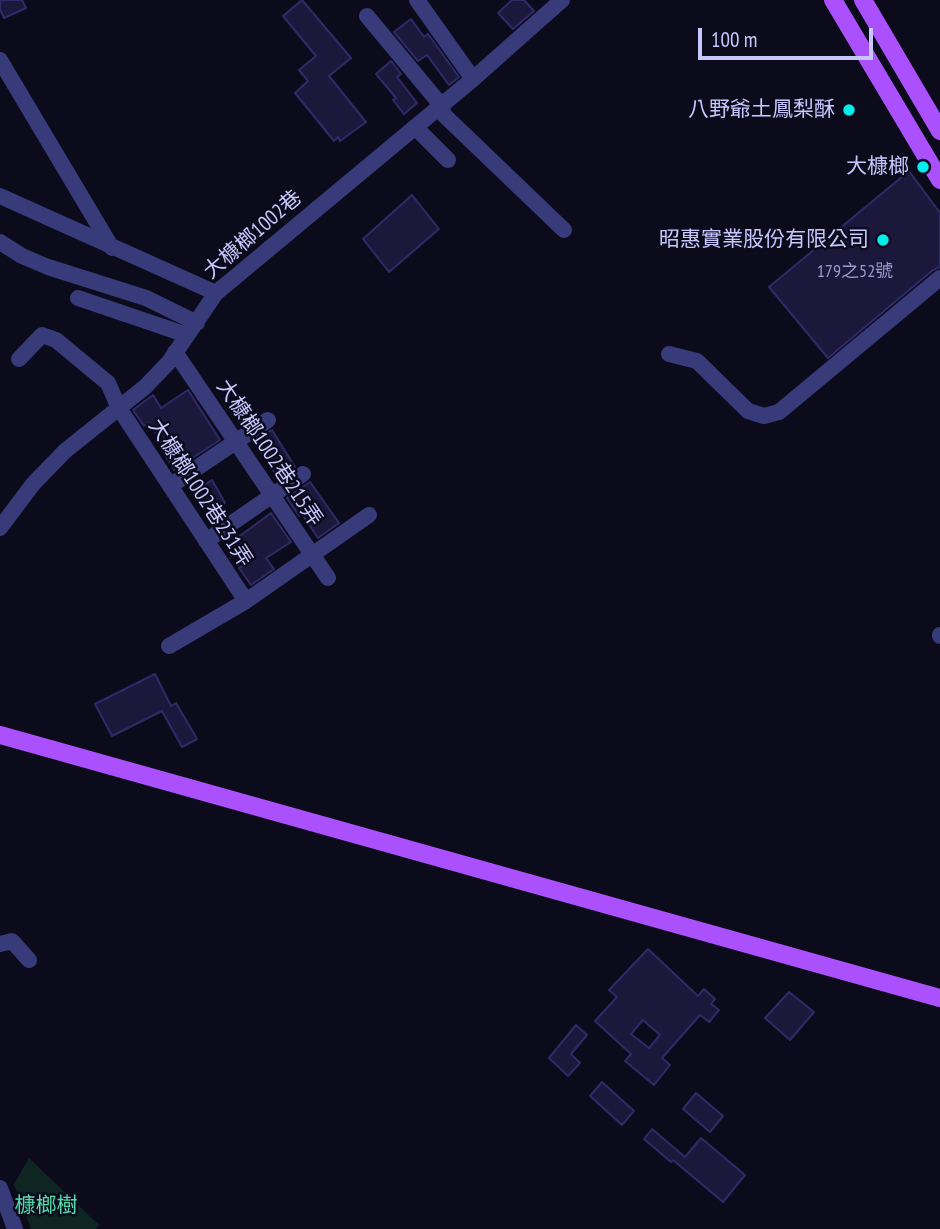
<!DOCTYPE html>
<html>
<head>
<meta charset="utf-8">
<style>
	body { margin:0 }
	#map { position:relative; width:940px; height:1229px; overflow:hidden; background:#0c0b1c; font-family:"PT Sans Narrow",sans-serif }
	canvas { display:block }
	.scale { position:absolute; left:698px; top:28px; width:175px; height:32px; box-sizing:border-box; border:4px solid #c7c7fe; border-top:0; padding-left:9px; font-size:21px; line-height:24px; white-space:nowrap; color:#c7c7fe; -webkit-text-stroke:5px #0c0b1c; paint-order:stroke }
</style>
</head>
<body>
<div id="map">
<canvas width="940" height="1229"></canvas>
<div class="scale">100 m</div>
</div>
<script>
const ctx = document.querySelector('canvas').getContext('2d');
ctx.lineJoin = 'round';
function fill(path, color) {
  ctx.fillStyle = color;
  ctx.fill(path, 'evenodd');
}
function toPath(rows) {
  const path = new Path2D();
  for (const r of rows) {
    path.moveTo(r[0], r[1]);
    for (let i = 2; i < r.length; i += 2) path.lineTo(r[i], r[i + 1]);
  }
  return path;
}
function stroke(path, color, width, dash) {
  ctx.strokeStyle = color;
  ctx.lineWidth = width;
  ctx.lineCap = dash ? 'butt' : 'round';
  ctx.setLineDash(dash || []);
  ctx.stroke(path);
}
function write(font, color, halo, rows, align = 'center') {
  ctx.font = font + ' "PT Sans Narrow","Noto Sans TC",sans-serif';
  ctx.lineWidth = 5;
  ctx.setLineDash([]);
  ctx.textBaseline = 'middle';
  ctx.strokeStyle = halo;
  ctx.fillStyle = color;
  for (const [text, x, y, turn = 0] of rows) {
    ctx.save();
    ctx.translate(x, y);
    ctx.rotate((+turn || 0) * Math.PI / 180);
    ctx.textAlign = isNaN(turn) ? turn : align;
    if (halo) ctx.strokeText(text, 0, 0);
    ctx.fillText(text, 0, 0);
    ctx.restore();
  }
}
fill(toPath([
	[29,1158,99,1225,96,1229,31,1229,14,1184]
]), '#0f2522');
const building = toPath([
	[0,0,22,0,26,8,4,18,0,9,0,0],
	[302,0,351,58,329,76,366,122,340,141,338,137,334,141,295,93,308,81,299,70,316,56,283,16,302,0],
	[512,0,524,0,534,11,513,29,498,13,512,0],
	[411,19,424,37,428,34,459,77,449,85,427,55,418,61,394,32,411,19],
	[391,61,401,74,397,77,417,103,404,114,393,100,396,98,376,74,391,61],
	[909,171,940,213,940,267,933,270,828,358,769,287,909,171],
	[412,195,439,229,389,272,363,239,412,195],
	[188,390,220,440,174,470,161,448,165,446,149,423,144,426,133,410,153,395,161,408,188,390],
	[272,430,295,467,278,478,254,442,272,430],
	[212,480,225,503,218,507,224,516,215,522,194,492,212,480],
	[310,482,339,523,318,538,302,514,299,516,287,498,310,482],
	[271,513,291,542,266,558,274,569,251,585,239,568,248,562,233,541,271,513],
	[155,674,171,706,176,703,197,739,182,747,162,711,112,736,95,704,155,674],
	[648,949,698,996,704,989,715,999,711,1004,719,1010,709,1022,700,1015,662,1058,670,1065,654,1085,625,1061,631,1054,595,1021,617,997,609,990,648,949],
	[643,1020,660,1035,649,1048,631,1034,643,1020],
	[789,992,814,1012,790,1040,765,1018,789,992],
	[576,1025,587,1035,571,1054,580,1063,568,1076,549,1058,576,1025],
	[602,1082,634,1111,622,1125,590,1096,602,1082],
	[696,1093,723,1116,710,1132,683,1109,696,1093],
	[652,1129,685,1157,701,1138,745,1175,723,1202,673,1160,671,1162,644,1139,652,1129]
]);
fill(building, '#1b183c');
stroke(building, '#302a68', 2);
stroke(toPath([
	[417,0,473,79],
	[367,16,441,105,444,115,564,230],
	[0,60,112,248],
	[415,127,448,160],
	[0,196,216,293],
	[0,242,22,256,48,267,146,298,197,323],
	[78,298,187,335],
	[175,352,328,578],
	[669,354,697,361,748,411,764,416,779,412,940,278],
	[19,359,42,335,56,340,108,383,119,408,246,601],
	[170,486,268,420],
	[0,528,33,484,65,451,145,387,169,362,216,293,473,79,562,0],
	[206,541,303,474],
	[940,636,940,635],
	[169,646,246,601,369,515],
	[0,944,12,941,29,960],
	[0,1188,15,1229]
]), '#373b7a', 16);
stroke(toPath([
	[833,0,940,180],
	[863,0,940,131],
	[0,735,940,998]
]), '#aa50fc', 18);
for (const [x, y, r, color] of [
	[849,110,7,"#04edec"],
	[923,167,7,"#04edec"],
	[883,240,7,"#04edec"]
]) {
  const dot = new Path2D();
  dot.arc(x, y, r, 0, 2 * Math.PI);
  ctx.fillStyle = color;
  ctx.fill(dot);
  stroke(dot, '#0c0b1c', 2.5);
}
write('18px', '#9c9bce', null, [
	["179之52號",855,272]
]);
write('21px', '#c7c7fe', '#0c0b1c', [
	["八野爺土鳳梨酥",835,110],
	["大槺榔",909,167],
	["昭惠實業股份有限公司",869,240]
], 'right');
write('21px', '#c7c7fe', '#0c0b1c', [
	["大槺榔1002巷",253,235,-41],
	["大槺榔1002巷215弄",269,453,56],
	["大槺榔1002巷231弄",200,493,57]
]);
write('21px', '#55dcac', '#0c0b1c', [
	["槺榔樹",46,1206]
]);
</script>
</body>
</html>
